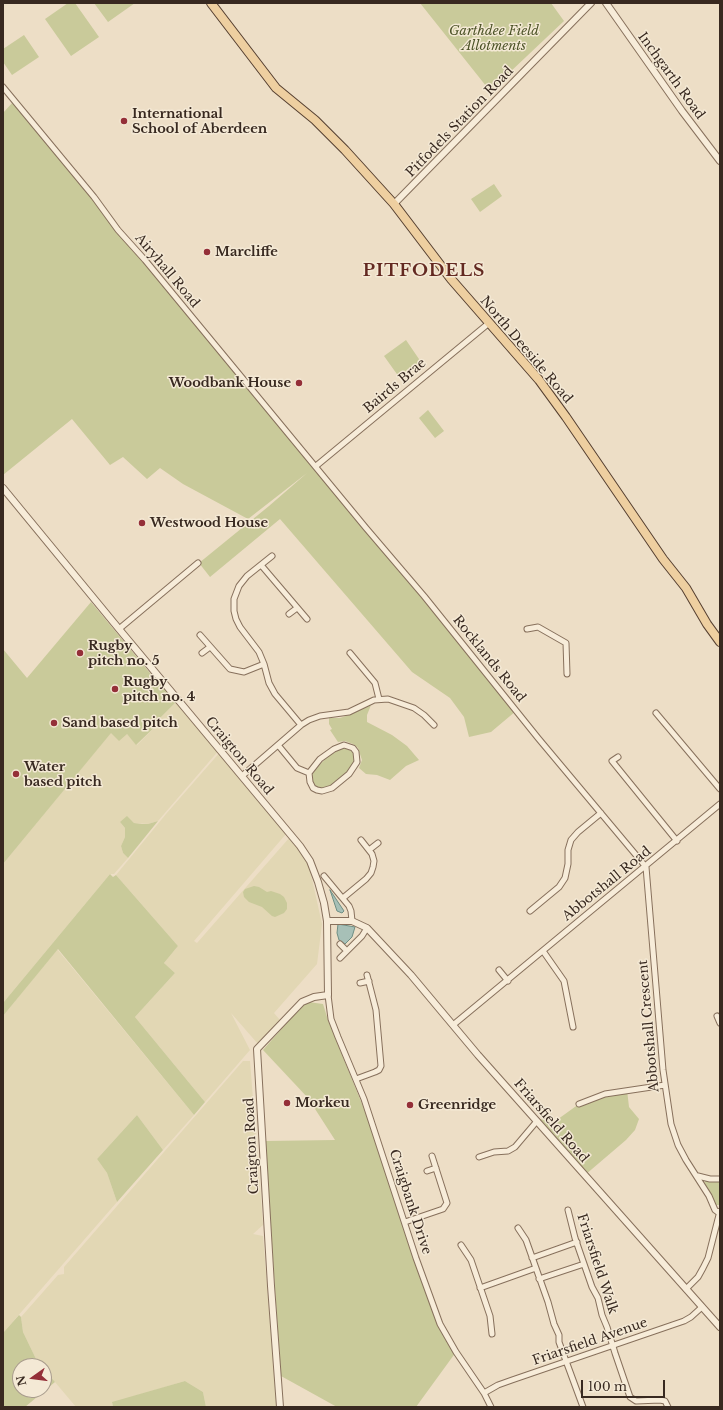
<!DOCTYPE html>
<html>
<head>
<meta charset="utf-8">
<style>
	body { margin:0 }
	#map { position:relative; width:723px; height:1410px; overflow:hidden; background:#eddec6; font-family:"Libre Baskerville",serif }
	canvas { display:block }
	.frame { position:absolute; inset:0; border:4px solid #382920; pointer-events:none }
	.north { position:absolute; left:12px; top:1358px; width:40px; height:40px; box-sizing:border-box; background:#f4e9d5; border:1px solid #a99c8d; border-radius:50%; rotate:256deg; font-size:11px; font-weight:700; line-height:16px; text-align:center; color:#382920 }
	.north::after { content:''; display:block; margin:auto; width:14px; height:18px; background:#942f38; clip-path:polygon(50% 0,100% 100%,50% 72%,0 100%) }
	.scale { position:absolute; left:581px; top:1380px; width:84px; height:18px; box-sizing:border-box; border:2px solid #382920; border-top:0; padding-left:5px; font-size:12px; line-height:14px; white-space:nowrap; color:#382920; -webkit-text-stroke:3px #f4e9d5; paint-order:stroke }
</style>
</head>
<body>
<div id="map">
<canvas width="723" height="1410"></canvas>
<div class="frame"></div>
<div class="north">N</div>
<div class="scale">100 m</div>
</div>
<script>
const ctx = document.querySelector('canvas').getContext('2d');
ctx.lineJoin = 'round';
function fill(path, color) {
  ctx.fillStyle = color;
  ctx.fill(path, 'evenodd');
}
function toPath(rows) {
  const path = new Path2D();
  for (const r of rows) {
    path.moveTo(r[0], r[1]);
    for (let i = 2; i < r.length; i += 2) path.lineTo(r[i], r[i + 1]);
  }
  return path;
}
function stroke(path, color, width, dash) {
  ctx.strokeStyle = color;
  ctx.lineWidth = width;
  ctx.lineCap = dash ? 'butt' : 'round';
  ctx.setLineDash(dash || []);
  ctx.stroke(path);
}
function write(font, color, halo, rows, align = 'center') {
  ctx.font = font + ' "Libre Baskerville",serif';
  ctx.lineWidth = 3;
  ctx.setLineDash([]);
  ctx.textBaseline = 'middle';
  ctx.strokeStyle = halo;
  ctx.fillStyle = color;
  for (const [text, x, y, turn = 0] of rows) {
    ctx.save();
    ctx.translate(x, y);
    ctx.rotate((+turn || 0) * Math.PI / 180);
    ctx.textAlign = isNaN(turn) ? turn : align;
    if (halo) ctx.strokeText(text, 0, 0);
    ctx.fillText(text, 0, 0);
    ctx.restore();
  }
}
fill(toPath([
	[178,700,220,749,158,821,148,824,134,823,131,821,120,822,125,828,125,837,121,846,123,853,128,858,114,874,110,874,3,1003,3,864,111,732,127,734,137,745,160,722,159,719],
	[221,751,286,834,194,941,197,943,290,837,308,861,322,924,317,964,274,1013,280,1020,258,1044,231,1013,250,1050,205,1102,135,1017,175,973,164,963,178,946,116,875,166,814],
	[57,949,194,1115,163,1150,137,1115,97,1159,107,1173,117,1202,3,1333,3,1016],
	[243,1061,250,1061,263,1225,253,1234,263,1236,277,1407,206,1407,203,1392,185,1381,112,1403,113,1407,76,1407,44,1369,44,1366,42,1366,37,1361,23,1332,21,1317,58,1275,64,1274,64,1267]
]), '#e2d7b4');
fill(toPath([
	[68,3,75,3,99,37,71,56,45,19],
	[94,3,135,3,108,22],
	[420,3,551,3,564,21,490,91],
	[24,35,39,57,12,75,3,62,3,49],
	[13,102,98,202,516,711,491,732,469,737,464,717,450,698,412,672,280,519,210,577,199,563,269,506,307,473,248,519,183,484,160,468,147,479,123,457,110,465,72,419,3,475,3,113],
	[494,184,502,196,480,212,471,199],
	[406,340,421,362,399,377,384,356],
	[428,410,444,431,435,438,419,418],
	[91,602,155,679,158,676,178,700,159,719,160,722,136,745,127,734,119,741,111,733,3,864,3,649,27,678],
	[371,705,367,715,367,722,392,735,407,746,419,760,406,766,390,780,377,775,366,774,359,768,362,760,358,748,353,744,345,741,338,742,330,730,332,729,329,724,329,718,340,718,349,715],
	[343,748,352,751,354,755,355,760,353,765,345,775,335,782,327,788,318,788,314,785,312,780,312,775,315,770,329,755],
	[127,816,134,823,142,824,148,824,158,821,128,858,123,853,121,846,125,837,125,828,120,822],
	[110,874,113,877,116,875,178,946,164,963,175,973,135,1017,205,1102,194,1115,58,949,3,1016,3,1003],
	[254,886,259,887,267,892,271,891,280,894,284,897,287,903,287,909,284,913,275,917,272,916,262,907,249,902,244,897,243,892,245,889],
	[308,1002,323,1004,328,1020,362,1104,392,1184,440,1324,456,1352,416,1407,337,1407,281,1376,268,1186,266,1141,335,1140,308,1098,263,1050,298,1010],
	[627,1090,629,1107,639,1119,635,1130,626,1140,585,1175,536,1118,554,1122,579,1104,592,1098],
	[137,1115,163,1150,117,1202,107,1173,97,1159],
	[705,1181,716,1182,720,1181,719,1205,715,1205,704,1183],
	[19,1315,21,1317,23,1332,37,1361,42,1366,20,1366,20,1390,44,1390,44,1369,55,1382,25,1407,3,1407,3,1333],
	[185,1381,203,1392,206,1407,113,1407,112,1402]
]), '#c9ca9a');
const water = toPath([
	[330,890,344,911,342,913,337,911,330,890],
	[338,924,355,927,352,937,345,944,339,940,337,933,338,924]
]);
fill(water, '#a7c0b7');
stroke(water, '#6e8e84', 1);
const minor = toPath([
	[3,87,94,197,118,230,145,260,366,528,424,596,538,738,646,867,663,1070,671,1124,678,1145,686,1160,709,1196,715,1210,719,1213],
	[316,466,489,323],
	[272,556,247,576,239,586,234,599,234,611,236,619,240,627,259,652,264,664,269,683,275,694,301,725],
	[261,565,307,619],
	[289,614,297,608],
	[119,629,198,563],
	[527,629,538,627,566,643,567,674],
	[200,635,230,669,244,672,264,664],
	[202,653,210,647],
	[350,653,375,683,379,699],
	[656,713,720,789],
	[278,745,297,768,309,773,310,782,313,788,317,790,322,791,332,788,349,774,357,762,356,752,353,748,344,745,334,749,320,759,309,773],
	[618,757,612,761,677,841],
	[242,776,301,725,309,720,320,716,349,712,374,700,388,699,414,708,424,715,434,725],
	[369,850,378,843],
	[324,876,349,906,351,911,352,921],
	[343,898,366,879,371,873,373,867,374,861,372,854,361,840],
	[530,911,559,887,565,878,568,864,568,850,571,840,578,832,601,813],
	[340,944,347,951],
	[543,951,564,981,573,1027],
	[340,958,362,936,367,928],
	[499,970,508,981],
	[360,983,369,981],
	[328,995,331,1019,338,1037,364,1099,416,1258,440,1324,456,1352,484,1393,491,1407],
	[717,1016,720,1023],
	[453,1025,720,804],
	[356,1079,375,1072,379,1070,381,1066,376,1010,367,975],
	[579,1104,605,1094,665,1085],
	[479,1157,494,1152,508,1151,515,1147,537,1121],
	[427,1171,436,1168],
	[698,1176,710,1179,720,1179],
	[568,1210,575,1238,592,1287,598,1298,602,1315,607,1327,615,1353,630,1397,636,1401,660,1400,665,1401,668,1407],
	[405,1222,443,1209,447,1203,432,1156],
	[518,1228,526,1240,548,1302,554,1324,559,1335,559,1342,583,1407],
	[461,1245,471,1260,490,1316,492,1334],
	[532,1258,577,1242],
	[539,1279,584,1264],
	[480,1288,536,1268],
	[686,1289,698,1277,703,1268,708,1258,720,1211],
	[484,1393,498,1385,512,1380,684,1321,691,1317,702,1307]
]);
const tertiary = toPath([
	[606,3,682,111,720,161],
	[394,204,591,3],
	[3,488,119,629,300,846,310,861,318,882,324,903,327,921,328,995,314,997,302,1002,257,1049,271,1286,280,1407],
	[327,921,352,921,367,928,411,975,478,1055,720,1327]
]);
const primary = toPath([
	[211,3,276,88,315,120,345,150,394,204,451,279,539,380,566,417,663,559,686,588,707,624,720,642]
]);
stroke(minor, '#87705c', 7);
stroke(tertiary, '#87705c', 8);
stroke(primary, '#553f30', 10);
stroke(minor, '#f7ecd9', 5);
stroke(tertiary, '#f7ecd9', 6);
stroke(primary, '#eecfa0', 8);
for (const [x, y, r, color] of [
	[124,121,4,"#942f38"],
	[207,252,4,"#942f38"],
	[299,383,4,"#942f38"],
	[142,523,4,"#942f38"],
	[80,653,4,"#942f38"],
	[115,689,4,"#942f38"],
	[54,723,4,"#942f38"],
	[16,774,4,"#942f38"],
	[287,1103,4,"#942f38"],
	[410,1105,4,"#942f38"]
]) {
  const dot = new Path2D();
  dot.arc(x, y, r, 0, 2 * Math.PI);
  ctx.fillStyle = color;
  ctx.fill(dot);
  stroke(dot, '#f4e9d5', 1.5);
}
write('italic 13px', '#4c5327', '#f4e9d5', [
	["Garthdee Field",494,31],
	["Allotments",494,46]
]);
write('13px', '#382920', '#f4e9d5', [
	["Inchgarth Road",671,76,54],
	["Pitfodels Station Road",460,122,-46],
	["Airyhall Road",167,271,50],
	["North Deeside Road",526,350,50],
	["Bairds Brae",395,386,-40],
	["Rocklands Road",489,659,51],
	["Craigton Road",239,756,50],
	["Abbotshall Road",607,884,-39],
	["Abbotshall Crescent",649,1026,-95],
	["Friarsfield Road",551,1121,49],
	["Craigton Road",252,1146,-93],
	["Craigbank Drive",410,1202,72],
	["Friarsfield Walk",597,1264,72],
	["Friarsfield Avenue",590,1342,-19]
]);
write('bold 13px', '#382920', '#f4e9d5', [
	["International",132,114],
	["School of Aberdeen",132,129],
	["Marcliffe",215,252],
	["Woodbank House",291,383,"right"],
	["Westwood House",150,523],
	["Rugby",88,646],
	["pitch no. 5",88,661],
	["Rugby",123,682],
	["pitch no. 4",123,697],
	["Sand based pitch",62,723],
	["Water",24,767],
	["based pitch",24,782],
	["Morkeu",295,1103],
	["Greenridge",418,1105]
], 'left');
ctx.letterSpacing = '1px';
write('bold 17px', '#632921', '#f4e9d5', [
	["PITFODELS",424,271]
]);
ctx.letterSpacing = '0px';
</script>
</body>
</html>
